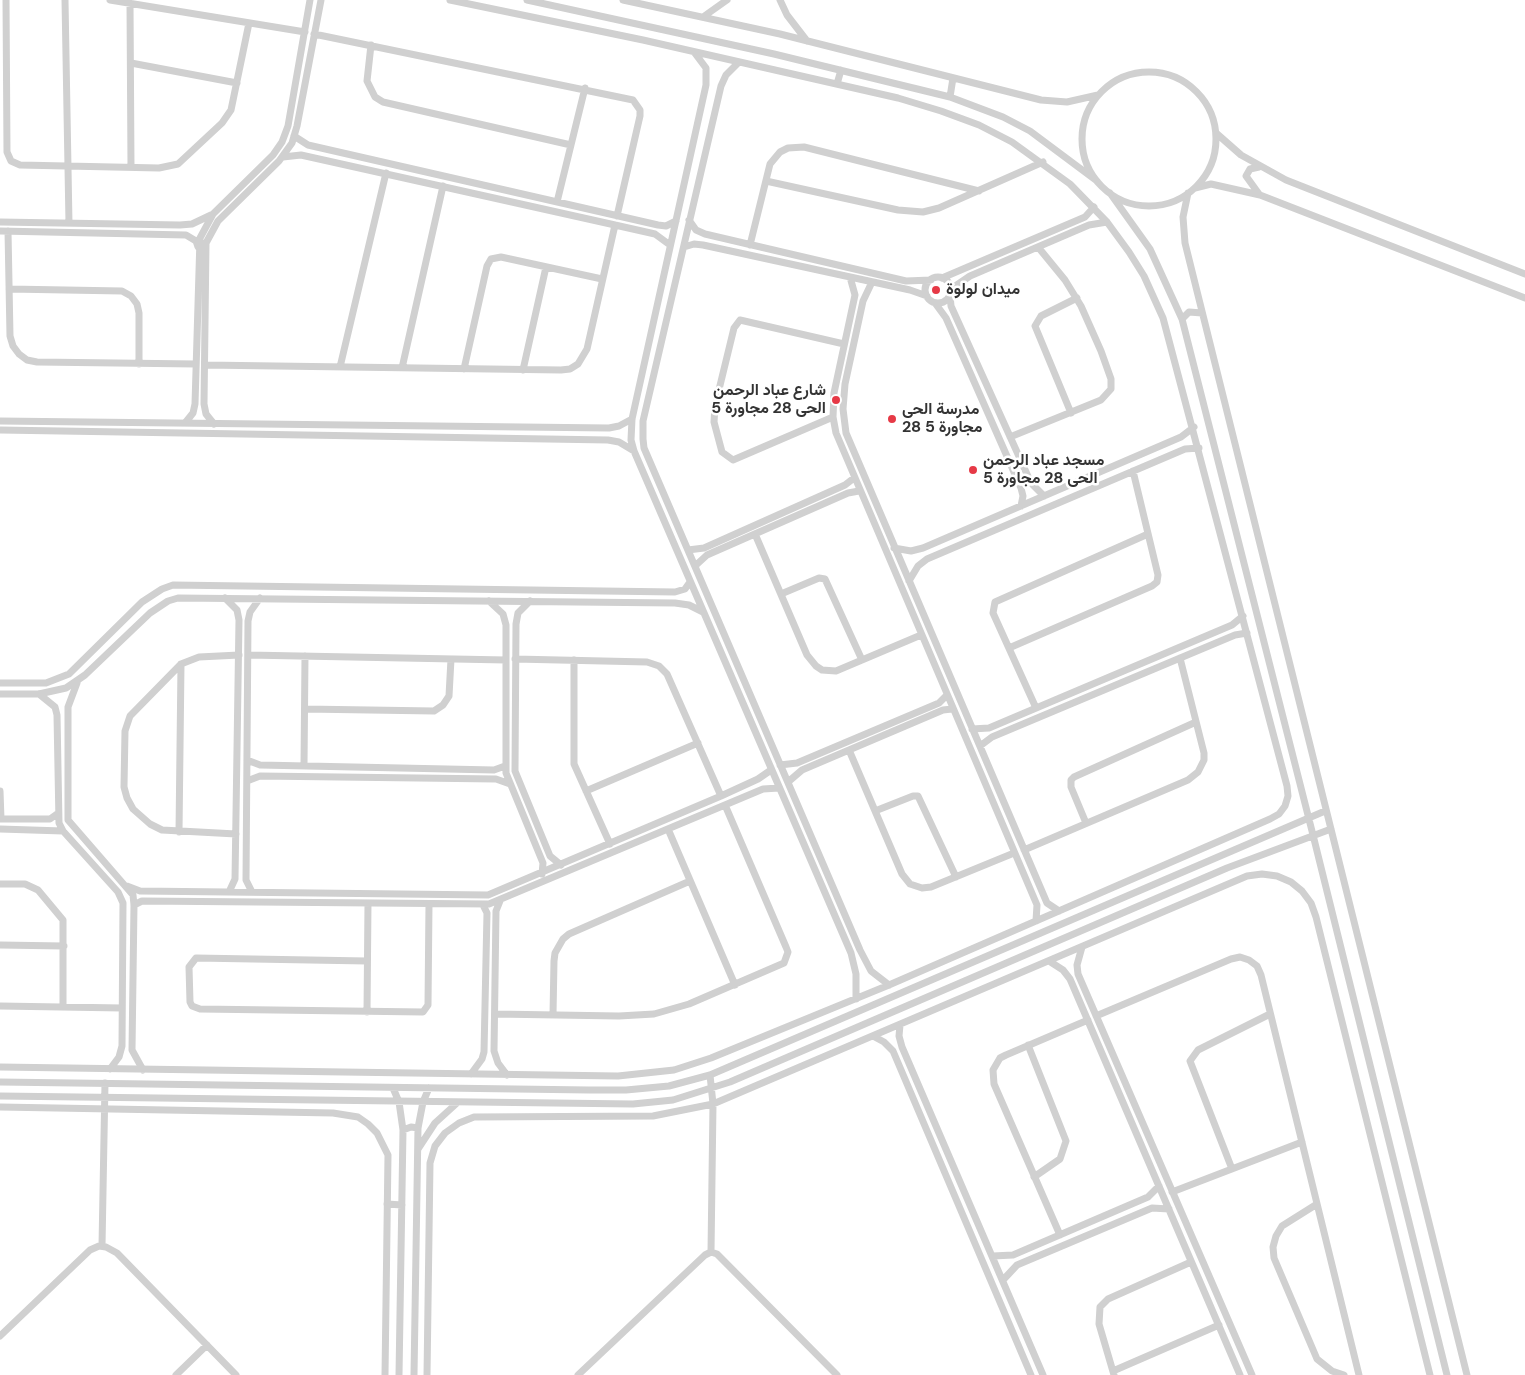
<!DOCTYPE html>
<html>
<head>
<meta charset="utf-8">
<style>
	body { margin:0 }
	canvas { display:block; background:#fff }
</style>
</head>
<body>
<canvas width="1525" height="1375"></canvas>
<script>
const ctx = document.querySelector('canvas').getContext('2d');
ctx.lineJoin = 'round';
function toPath(rows) {
  const path = new Path2D();
  for (const r of rows) {
    if (r.length === 3) {
      path.moveTo(r[0] + r[2], r[1]);
      path.arc(r[0], r[1], r[2], 0, 2 * Math.PI);
      continue;
    }
    path.moveTo(r[0], r[1]);
    for (let i = 2; i < r.length; i += 2) path.lineTo(r[i], r[i + 1]);
  }
  return path;
}
function stroke(path, color, width, dash) {
  ctx.strokeStyle = color;
  ctx.lineWidth = width;
  ctx.lineCap = dash ? 'butt' : 'round';
  ctx.setLineDash(dash || []);
  ctx.stroke(path);
}
function write(font, color, halo, rows, align = 'center') {
  ctx.font = font + ' "DM Sans",Vazirmatn,sans-serif';
  ctx.lineWidth = 5;
  ctx.setLineDash([]);
  ctx.textBaseline = 'middle';
  ctx.strokeStyle = halo;
  ctx.fillStyle = color;
  for (const [text, x, y, turn = 0] of rows) {
    ctx.save();
    ctx.translate(x, y);
    ctx.rotate((+turn || 0) * Math.PI / 180);
    ctx.textAlign = isNaN(turn) ? turn : align;
    if (halo) ctx.strokeText(text, 0, 0);
    ctx.fillText(text, 0, 0);
    ctx.restore();
  }
}
stroke(toPath([
	[6,0,7,152,11,161,20,165,159,168,178,164,222,123,231,110,249,23],
	[65,0,69,223],
	[110,0,305,32],
	[527,0,774,54,950,97,1003,117,1030,131,1097,181],
	[623,0,780,34,1041,100,1067,102,1098,95],
	[780,0,787,15,807,41],
	[130,3,131,167],
	[703,17,727,0],
	[314,34,633,100,640,110,640,116,617,216],
	[371,45,367,81,375,97,383,102,571,145],
	[694,52,706,68,706,85,632,419,631,440,634,451,851,953,856,974,856,999],
	[739,62,726,75,721,86,643,421,643,439,644,448,860,950,871,971,889,985],
	[131,63,237,83],
	[1149,139,67],
	[837,84,841,70],
	[950,97,953,78],
	[1216,133,1241,155,1286,180,1525,274],
	[294,136,308,145,658,225,666,226,676,221],
	[283,157,301,155,615,225,655,234,670,245],
	[1259,167,1250,169,1246,176,1259,194],
	[766,181,898,210,923,212,939,208,1043,162],
	[1195,188,1211,184,1260,195,1525,298],
	[1110,193,1150,249,1182,319,1313,835,1447,1375],
	[1188,193,1183,217,1185,243,1467,1375],
	[557,202,585,88],
	[689,220,696,230,705,234,906,281,931,280],
	[0,222,180,225,192,224,211,215],
	[0,231,186,235,196,241,198,247],
	[8,231,10,336,13,346,19,354,27,360,37,362,196,364],
	[750,245,770,164,780,152,788,148,804,147,979,191],
	[684,247,694,244,703,245,910,290,927,296],
	[850,277,855,295,834,393,833,417,836,433,1037,905,1036,921],
	[938,290,13],
	[942,278,1085,217,1094,207],
	[872,282,863,301,845,384,843,409,846,433,1047,903,1059,911],
	[9,289,122,291,131,296,137,304,139,313,139,364],
	[951,289,970,276,1089,225,1107,222],
	[950,295,951,306,1031,483,1044,496],
	[935,303,946,318,1021,488,1023,496,1021,506],
	[1182,319,1189,312,1202,313],
	[205,365,561,370,570,369,578,364,587,349,615,225],
	[340,367,386,173],
	[402,368,443,186],
	[464,369,487,266,491,259,501,257,602,279],
	[523,370,546,267],
	[1071,413,1035,326,1041,316,1077,298],
	[833,417,733,460,722,452,714,422,715,406,734,328,740,320,844,344],
	[0,421,609,428,619,426,632,419],
	[185,423,193,413,195,404,200,238,213,214,273,155,282,142,288,126,310,0],
	[214,424,206,414,204,404,206,243,218,221,279,161,292,143,297,126,321,0],
	[0,430,608,440,619,442,634,451],
	[1010,437,1101,400,1111,389,1111,379,1101,351,1081,306,1065,280,1038,247],
	[755,534,807,655,816,666,822,670,836,671,921,635],
	[894,548,911,551,923,548,1181,437,1194,427],
	[688,550,704,548,845,485,854,478],
	[695,566,707,555,848,493,859,491],
	[909,581,918,566,927,559,1185,449,1199,448],
	[781,594,819,578,825,579,862,660],
	[225,598,237,610,239,620,235,879,229,892],
	[489,601,503,614,506,625,506,773,543,863,542,874],
	[530,601,518,613,516,624,515,771,550,856,561,865],
	[1009,648,1152,586,1157,582,1158,575,1133,471],
	[248,655,506,660],
	[515,659,647,662,659,666,667,674,721,796],
	[574,660,574,764,610,844],
	[0,683,46,683,69,674,142,602,162,589,173,585,675,592,685,589,690,582],
	[77,683,68,707,68,820,133,895,134,905,132,1050,143,1070],
	[0,694,39,694,66,688,85,675,150,613,168,601,178,598,675,603,689,605,703,612],
	[39,694,55,707,57,715,59,823,63,831,118,892,123,903,122,1046,119,1057,110,1069],
	[1036,708,993,613,995,602,1148,534],
	[305,709,434,711,443,705,449,696,451,659],
	[972,729,989,728,1232,625,1243,616],
	[980,746,992,737,1235,635,1247,633],
	[849,750,902,874,910,884,922,888,931,887,1014,853],
	[247,760,260,765,494,770,505,766],
	[780,765,797,763,939,703,947,695],
	[304,766,305,656],
	[247,781,260,776,496,779,510,784],
	[788,782,802,770,943,710,952,709],
	[0,791,1,819],
	[586,791,698,743],
	[875,811,913,796,918,796,956,877],
	[0,819,50,819,57,814],
	[1086,823,1071,787,1071,780,1074,777,1196,722],
	[0,829,63,831],
	[668,829,735,985],
	[179,832,181,664],
	[236,834,162,830,150,824,133,809,127,798,124,787,125,731,130,716,181,664,199,657,239,655],
	[1024,850,1188,780,1198,772,1204,760,1204,753,1180,658],
	[0,884,25,884,38,890,63,920,63,1007],
	[127,886,140,891,488,895,721,796,758,779,771,770],
	[252,892,246,880,248,621,250,612,260,598],
	[500,901,496,911,494,1051,498,1063,507,1075],
	[134,905,142,901,489,904,763,789,779,788],
	[0,945,64,946],
	[1082,947,1077,965,1078,974,1252,1375],
	[367,961,196,958,189,967,190,1002,192,1006,200,1009,423,1012,428,1005,429,904],
	[1049,961,1063,970,1070,979,1240,1375],
	[0,1006,122,1008],
	[367,1012,368,903],
	[495,1014,619,1016,654,1014,689,1004,784,963,788,952,786,947,725,805],
	[553,1015,554,961,555,953,563,939,569,934,690,881],
	[1096,1016,1231,959,1240,957,1249,960,1257,966,1261,975,1359,1375],
	[900,1025,899,1036,902,1047,1043,1375],
	[873,1036,884,1042,893,1051,1031,1375],
	[1028,1045,1066,1141,1060,1159,1034,1177],
	[0,1067,618,1076,674,1070,711,1058,889,985,1270,819,1279,814,1285,806,1288,796,1287,786,1163,318,1144,276,1129,252,1107,222,1070,184,1012,142,979,125,941,111,898,98,643,40,450,0],
	[471,1074,482,1059,484,1052,487,913,483,905],
	[710,1075,713,1104,711,1252],
	[0,1082,589,1090,626,1090,669,1086,710,1075,1325,811],
	[393,1088,399,1102,403,1130,399,1375],
	[0,1096,633,1104,673,1100,730,1082,1227,868,1331,829],
	[0,1107,333,1113,358,1117,368,1124,377,1133,388,1155,385,1375],
	[403,1130,411,1127,418,1128],
	[418,1149,435,1123,457,1103],
	[1232,1169,1190,1061,1198,1050,1270,1014],
	[1172,1192,1302,1142],
	[387,1204,402,1205],
	[1317,1204,1282,1226,1276,1236,1273,1247,1274,1258,1317,1359,1332,1371,1344,1375],
	[1060,1235,994,1084,993,1070,1000,1058,1006,1055,1088,1020],
	[102,1246,105,1083],
	[993,1256,1013,1255,1148,1197,1159,1186],
	[1003,1280,1017,1265,1152,1208,1169,1209],
	[0,1336,90,1250,99,1246,106,1247,117,1253,236,1375],
	[1113,1371,1219,1325],
	[176,1375,207,1345],
	[414,1375,418,1128,423,1102,429,1088],
	[427,1375,430,1163,435,1146,445,1133,459,1123,474,1117,653,1116,713,1104,1247,876,1262,874,1277,876,1291,882,1302,891,1311,903,1316,917,1430,1375],
	[578,1375,705,1255,711,1252,717,1254,837,1375],
	[1114,1375,1099,1324,1100,1307,1108,1299,1191,1262]
]), '#d0d0d0', 7);
for (const [x, y, r, color] of [
	[936,290,5,"#e63946"],
	[836,400,5,"#e63946"],
	[892,419,5,"#e63946"],
	[973,470,5,"#e63946"]
]) {
  const dot = new Path2D();
  dot.arc(x, y, r, 0, 2 * Math.PI);
  ctx.fillStyle = color;
  ctx.fill(dot);
  stroke(dot, '#fff', 2);
}
write('bold 16px', '#333', '#fff', [
	["ميدان لولوة",946,290],
	["شارع عباد الرحمن",826,391,"right"],
	["الحى 28 مجاورة 5",826,409,"right"],
	["مدرسة الحى",902,410],
	["28 مجاورة 5",902,428],
	["مسجد عباد الرحمن",983,461],
	["الحى 28 مجاورة 5",983,479]
], 'left');
</script>
</body>
</html>
